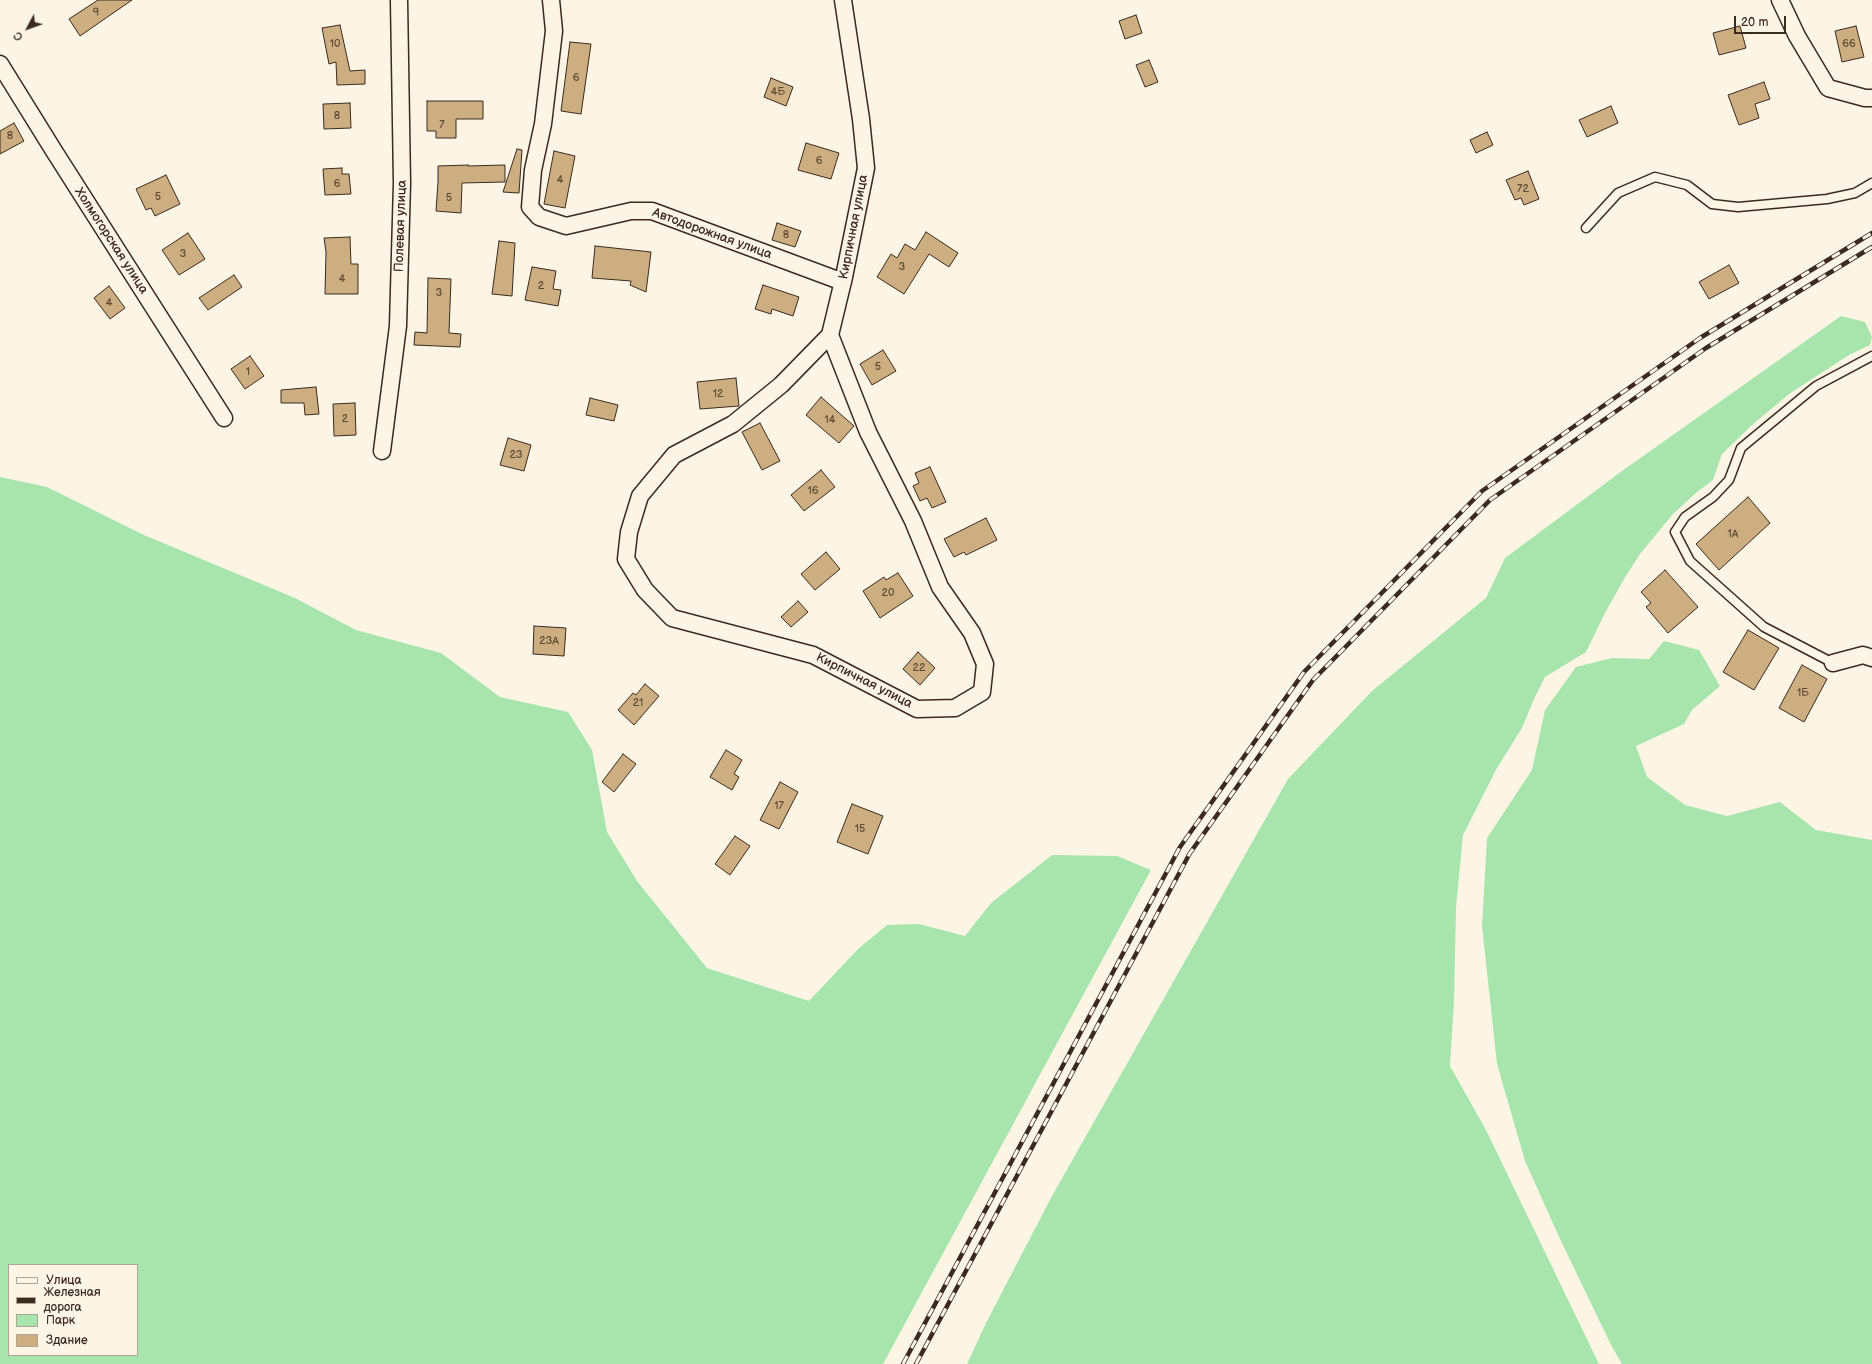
<!DOCTYPE html>
<html>
<head>
<meta charset="utf-8">
<style>
	body { margin:0 }
	#map { position:relative; width:1872px; height:1364px; overflow:hidden; background:#fcf5e5; font-family:"Balsamiq Sans",sans-serif }
	canvas { display:block }
	.legend { position:absolute; left:8px; top:1264px; width:130px; height:92px; box-sizing:border-box; background:#fcf5e5; border:1px solid #afa495; margin:0; padding:5px 7px; list-style:none; font-size:12px; color:#3b2a1e }
	.legend li { display:flex; align-items:center; gap:8px; height:20px }
	.legend b { width:20px; border:1px solid #afa495 }
	.north { position:absolute; left:8px; top:8px; width:40px; height:40px; -webkit-text-stroke:3px #fcf5e5; paint-order:stroke; rotate:229deg; font-size:11px; font-weight:700; line-height:16px; text-align:center; color:#3b2a1e }
	.north::after { content:''; display:block; margin:auto; width:14px; height:18px; background:#3b2a1e; clip-path:polygon(50% 0,100% 100%,50% 72%,0 100%) }
	.scale { position:absolute; left:1734px; top:16px; width:52px; height:18px; box-sizing:border-box; border:2px solid #3b2a1e; border-top:0; padding-left:5px; font-size:12px; line-height:14px; white-space:nowrap; color:#3b2a1e; -webkit-text-stroke:3px #fcf5e5; paint-order:stroke }
</style>
</head>
<body>
<div id="map">
<canvas width="1872" height="1364"></canvas>
<ul class="legend">
<li><b style="height:5px;background:#fcf5e5"></b>Улица</li>
<li><b style="height:5px;background:#3b2a1e"></b>Железная дорога</li>
<li><b style="height:11px;background:#a7e5ac"></b>Парк</li>
<li><b style="height:11px;background:#cdae81"></b>Здание</li>
</ul>
<div class="north">С</div>
<div class="scale">20 m</div>
</div>
<script>
const ctx = document.querySelector('canvas').getContext('2d');
ctx.lineJoin = 'round';
function fill(path, color) {
  ctx.fillStyle = color;
  ctx.fill(path, 'evenodd');
}
function toPath(rows) {
  const path = new Path2D();
  for (const r of rows) {
    path.moveTo(r[0], r[1]);
    for (let i = 2; i < r.length; i += 2) path.lineTo(r[i], r[i + 1]);
  }
  return path;
}
function stroke(path, color, width, dash) {
  ctx.strokeStyle = color;
  ctx.lineWidth = width;
  ctx.lineCap = dash ? 'butt' : 'round';
  ctx.setLineDash(dash || []);
  ctx.stroke(path);
}
function write(font, color, halo, rows, align = 'center') {
  ctx.font = font + ' "Balsamiq Sans",sans-serif';
  ctx.lineWidth = 3;
  ctx.setLineDash([]);
  ctx.textBaseline = 'middle';
  ctx.strokeStyle = halo;
  ctx.fillStyle = color;
  for (const [text, x, y, turn = 0] of rows) {
    ctx.save();
    ctx.translate(x, y);
    ctx.rotate((+turn || 0) * Math.PI / 180);
    ctx.textAlign = isNaN(turn) ? turn : align;
    if (halo) ctx.strokeText(text, 0, 0);
    ctx.fillText(text, 0, 0);
    ctx.restore();
  }
}
fill(toPath([
	[1841,316,1865,322,1872,337,1870,345,1849,355,1789,394,1752,425,1722,454,1713,480,1697,492,1673,514,1640,554,1624,579,1605,613,1586,652,1545,677,1534,699,1522,728,1497,768,1463,835,1456,907,1454,1002,1450,1066,1486,1130,1599,1364,967,1364,987,1321,1052,1196,1288,779,1372,691,1486,598,1505,558,1622,471],
	[0,477,47,487,144,535,295,598,356,630,441,653,500,697,568,712,592,750,607,832,637,881,707,968,809,1001,858,949,887,925,919,924,965,936,991,903,1052,855,1117,856,1151,870,883,1364,0,1364],
	[9,1265,137,1265,137,1355,9,1355],
	[1664,641,1699,650,1720,686,1692,710,1684,724,1636,746,1647,777,1685,805,1727,816,1780,802,1816,830,1872,840,1872,1364,1622,1364,1611,1345,1560,1239,1525,1161,1497,1064,1482,926,1487,838,1532,770,1545,710,1576,667,1612,658,1649,659]
]), '#a7e5ac');
const building = toPath([
	[98,0,132,0,80,36,69,19,98,0],
	[1136,15,1142,33,1125,39,1119,21,1136,15],
	[340,25,350,71,365,70,365,84,337,85,336,62,329,64,322,28,340,25],
	[1740,26,1746,48,1719,55,1713,33,1740,26],
	[1856,26,1864,57,1842,62,1835,31,1856,26],
	[570,42,591,44,581,114,561,111,570,42],
	[1149,60,1158,82,1145,87,1136,65,1149,60],
	[771,78,793,87,786,106,764,97,771,78],
	[1764,82,1770,99,1755,104,1759,118,1739,125,1728,95,1764,82],
	[427,101,483,101,483,119,456,119,456,138,436,138,436,131,427,131,427,101],
	[350,103,351,128,324,129,323,104,350,103],
	[1611,106,1618,123,1587,137,1579,120,1611,106],
	[14,123,24,141,0,154,0,131,14,123],
	[1487,132,1493,145,1476,153,1470,140,1487,132],
	[806,143,839,153,831,179,798,170,806,143],
	[517,149,522,150,519,193,503,192,517,149],
	[554,151,575,156,565,208,544,204,554,151],
	[468,165,468,166,505,165,505,182,462,183,461,213,436,211,438,182,438,166,468,165],
	[342,168,342,174,349,174,351,194,325,195,323,169,342,168],
	[1528,171,1539,199,1524,205,1521,198,1515,200,1506,180,1528,171],
	[166,175,180,204,155,216,151,208,146,210,136,189,166,175],
	[777,223,801,231,795,247,772,240,777,223],
	[926,232,958,253,949,267,929,254,904,294,877,277,891,254,897,258,905,244,915,250,926,232],
	[188,233,205,259,179,275,162,250,188,233],
	[350,237,351,264,358,264,358,294,325,294,326,252,324,238,350,237],
	[499,241,515,243,512,296,492,294,499,241],
	[595,246,651,252,646,292,630,285,631,281,592,278,595,246],
	[1729,265,1739,283,1709,299,1699,282,1729,265],
	[532,267,556,271,553,289,561,290,558,306,525,300,532,267],
	[234,275,242,287,208,310,199,298,234,275],
	[428,278,451,279,449,333,461,334,460,347,414,345,415,332,427,333,428,278],
	[763,285,799,297,793,316,772,309,771,314,755,309,763,285],
	[109,286,125,308,110,319,94,298,109,286],
	[883,350,896,371,872,385,860,364,883,350],
	[250,356,264,376,245,389,231,369,250,356],
	[736,378,739,406,700,409,697,382,736,378],
	[316,387,319,414,305,415,304,403,281,403,281,390,316,387],
	[821,397,854,426,839,443,806,415,821,397],
	[590,398,618,405,614,421,586,415,590,398],
	[355,403,356,435,334,436,333,404,355,403],
	[760,423,780,461,762,470,742,432,760,423],
	[508,438,531,445,524,471,500,465,508,438],
	[930,467,946,502,932,508,927,498,920,501,913,486,919,483,915,473,930,467],
	[821,470,835,487,804,511,791,495,821,470],
	[1748,497,1770,523,1719,570,1696,544,1748,497],
	[986,518,997,540,966,555,964,552,954,557,944,539,986,518],
	[826,552,840,569,815,590,801,574,826,552],
	[1665,570,1698,607,1668,633,1646,607,1651,603,1641,592,1665,570],
	[898,573,913,596,880,618,863,591,884,577,886,580,898,573],
	[798,601,808,612,791,627,781,617,798,601],
	[534,626,566,628,564,656,533,654,534,626],
	[1748,630,1779,648,1754,690,1723,672,1748,630],
	[918,652,935,668,920,685,903,669,918,652],
	[1802,665,1827,679,1804,722,1779,708,1802,665],
	[645,684,659,696,634,725,618,710,633,693,636,695,645,684],
	[726,750,742,760,734,774,739,777,732,790,710,777,726,750],
	[623,754,636,764,614,792,602,782,623,754],
	[780,782,798,792,779,829,760,820,780,782],
	[852,804,883,816,868,854,837,842,852,804],
	[735,836,750,846,730,875,715,864,735,836]
]);
fill(building, '#cdae81');
stroke(building, '#3b2a1e', 1);
const service = toPath([
	[1586,228,1618,193,1655,177,1687,185,1712,204,1738,207,1827,199,1855,193,1872,183],
	[1833,663,1764,627,1690,561,1675,532,1685,517,1713,497,1729,480,1741,448,1816,386,1872,356]
]);
const minor = toPath([
	[551,0,554,31,543,124,533,170,530,207,539,217,566,226,631,211,652,211,843,282],
	[1780,0,1797,36,1828,88,1865,98,1872,98],
	[0,64,54,151,224,418],
	[830,335,868,432,913,521,940,587,972,633,985,664,982,692,955,708,917,709,813,655,672,618,645,590,626,559,629,532,640,496,674,455,733,424,781,385,830,335,844,277,866,168,861,119,843,0],
	[382,451,398,326,402,183,399,0],
	[1833,663,1863,655,1872,658]
]);
stroke(service, '#3b2a1e', 11);
stroke(minor, '#3b2a1e', 19);
stroke(service, '#fcf5e5', 8);
stroke(minor, '#fcf5e5', 16);
const rail = toPath([
	[903,1364,1180,847,1304,672,1482,491,1700,338,1872,233],
	[916,1364,1190,853,1313,680,1490,500,1706,348,1872,247]
]);
stroke(rail, '#3b2a1e', 4.5);
stroke(rail, '#fcf5e5', 3, [9]);
write('11px', '#604b37', null, [
	["9",96,13],
	["10",335,44],
	["66",1849,44],
	["6",576,78],
	["4Б",778,92],
	["8",337,116],
	["7",442,125],
	["8",10,136],
	["6",819,161],
	["4",560,180],
	["6",337,184],
	["72",1523,189],
	["5",158,197],
	["5",449,198],
	["8",786,235],
	["3",183,254],
	["3",902,267],
	["4",342,279],
	["2",541,286],
	["3",439,293],
	["4",109,303],
	["5",878,367],
	["1",248,372],
	["12",718,394],
	["2",345,419],
	["14",830,420],
	["23",516,455],
	["16",813,491],
	["1А",1733,534],
	["20",888,593],
	["23А",549,641],
	["22",919,668],
	["1Б",1803,693],
	["21",638,703],
	["17",779,806],
	["15",860,829]
]);
write('13px', '#3b2a1e', '#fcf5e5', [
	["Полевая улица",401,226,-88],
	["Кирпичная улица",854,227,-79],
	["Автодорожная улица",712,234,20],
	["Холмогорская улица",111,241,57],
	["Кирпичная улица",864,681,27]
]);
</script>
</body>
</html>
